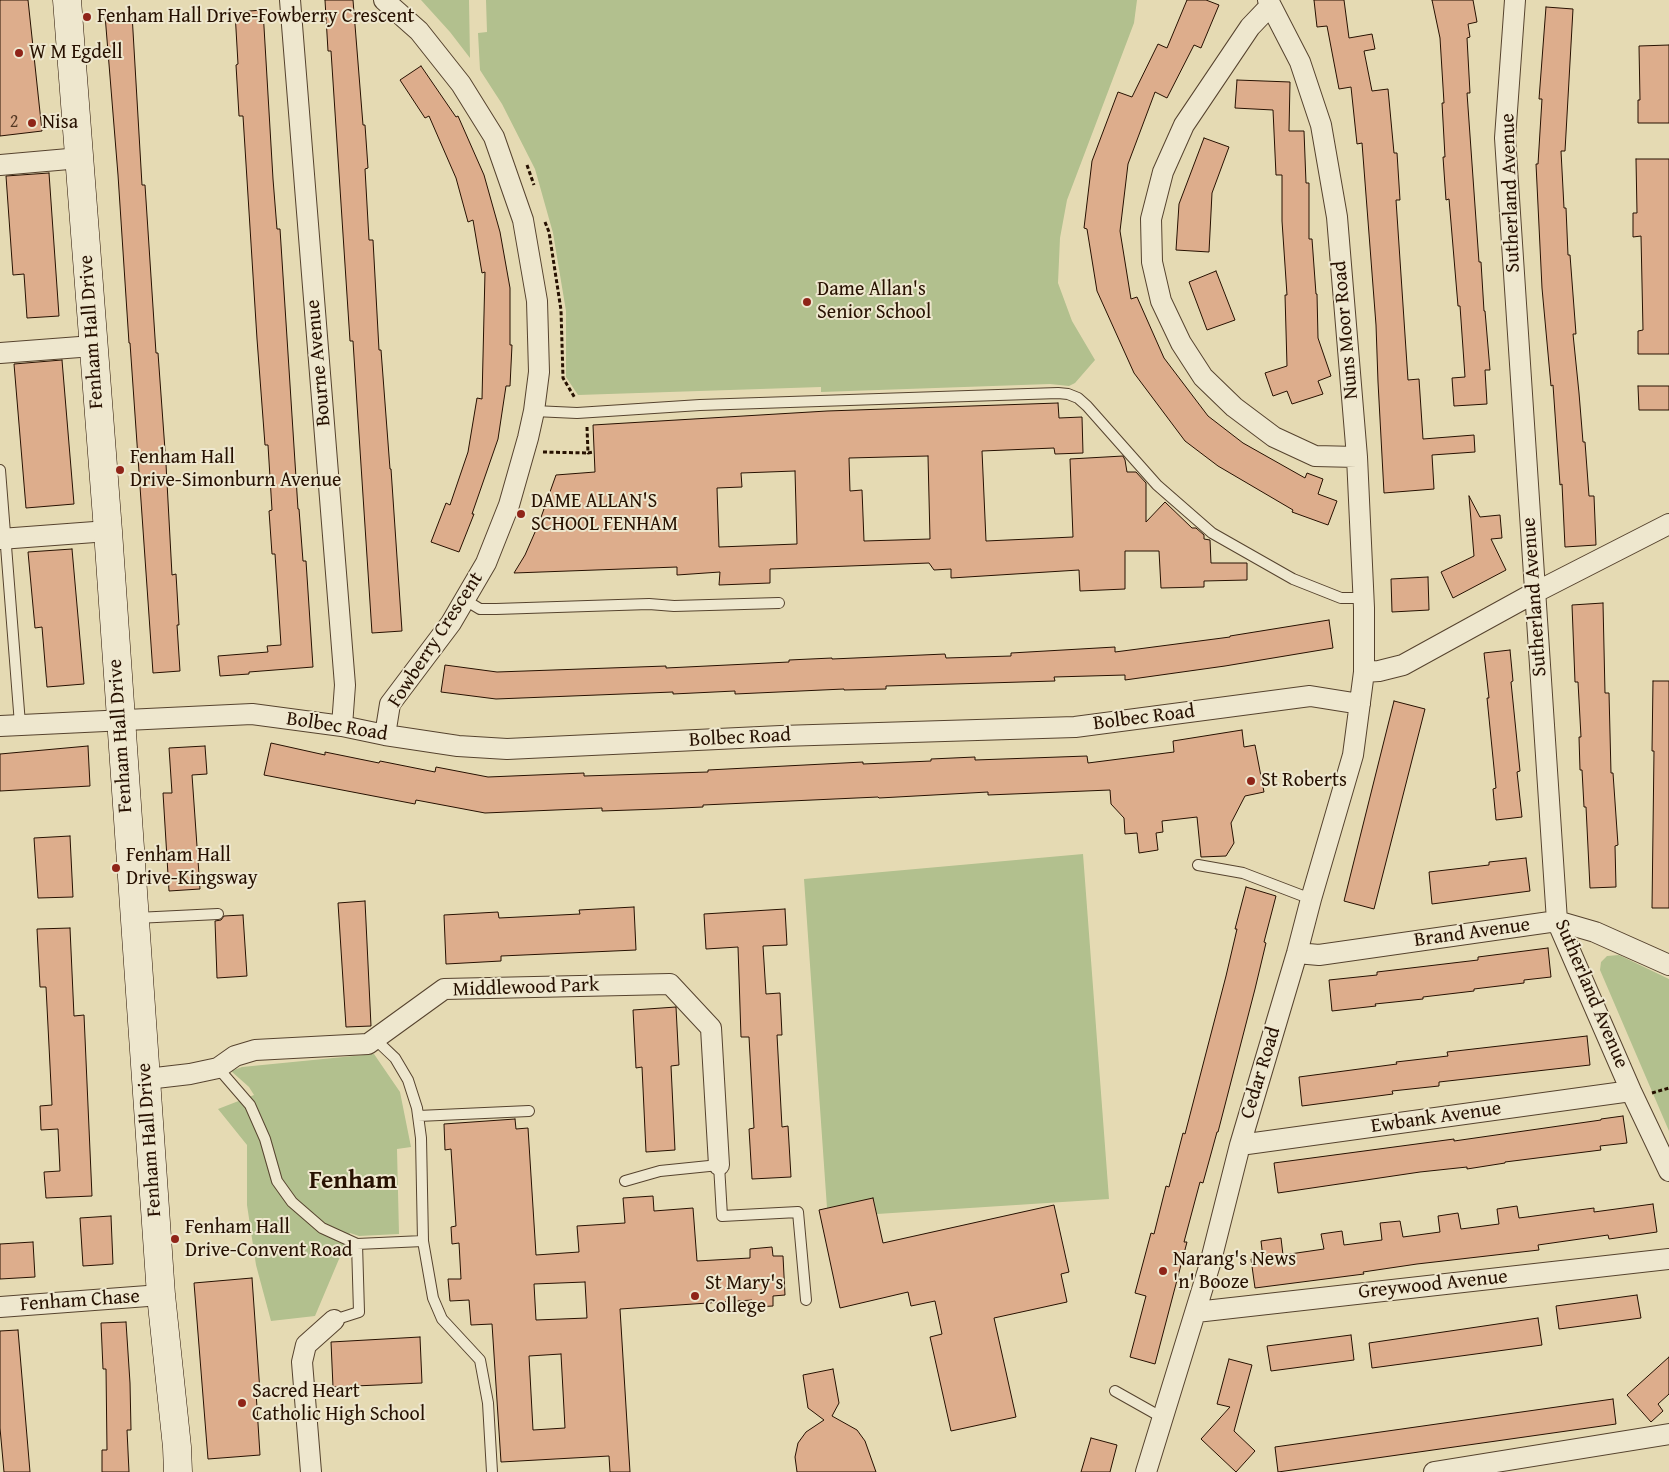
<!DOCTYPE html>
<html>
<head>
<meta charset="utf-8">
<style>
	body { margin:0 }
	canvas { display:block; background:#e5dab3 }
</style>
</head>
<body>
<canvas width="1669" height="1472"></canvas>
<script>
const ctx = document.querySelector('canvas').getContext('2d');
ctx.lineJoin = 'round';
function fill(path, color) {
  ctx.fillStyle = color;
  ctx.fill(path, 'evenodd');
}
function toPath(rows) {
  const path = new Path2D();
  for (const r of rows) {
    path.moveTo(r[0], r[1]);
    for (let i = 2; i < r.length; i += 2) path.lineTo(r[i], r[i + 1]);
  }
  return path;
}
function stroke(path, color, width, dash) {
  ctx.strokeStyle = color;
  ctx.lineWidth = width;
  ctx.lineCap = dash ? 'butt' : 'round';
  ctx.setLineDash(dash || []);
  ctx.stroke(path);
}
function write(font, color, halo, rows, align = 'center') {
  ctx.font = font + ' "Gentium Book Plus",serif';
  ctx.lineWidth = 4;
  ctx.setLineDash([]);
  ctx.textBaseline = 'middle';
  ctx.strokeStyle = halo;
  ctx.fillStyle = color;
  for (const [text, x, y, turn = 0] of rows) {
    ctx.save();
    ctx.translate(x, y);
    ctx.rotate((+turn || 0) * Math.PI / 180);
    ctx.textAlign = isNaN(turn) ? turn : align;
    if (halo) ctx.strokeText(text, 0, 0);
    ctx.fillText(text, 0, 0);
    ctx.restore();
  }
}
fill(toPath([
	[421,0,469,0,470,58,450,32],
	[486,0,1137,0,1134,23,1067,200,1060,238,1058,283,1072,321,1095,360,1075,383,1069,386,1050,384,821,392,821,387,578,395,566,377,566,311,553,233,535,169,502,104,480,70,478,33,487,32],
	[1083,854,1109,1199,877,1214,873,1199,827,1208,804,879],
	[1619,955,1669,979,1669,1131,1600,970,1601,962,1607,956],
	[374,1054,400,1092,411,1147,397,1149,399,1234,359,1236,350,1233,315,1316,271,1321,256,1265,247,1205,247,1145,218,1109,254,1095,249,1087,231,1071,242,1067]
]), '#b2c08e');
const building = toPath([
	[0,0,28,0,42,131,0,136,0,0],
	[325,0,353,0,363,125,365,125,368,168,365,169,369,240,373,240,379,350,381,350,390,469,391,469,402,631,372,633,357,404,353,341,350,341,331,51,328,51,325,0],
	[1187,0,1206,0,1219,5,1201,48,1194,45,1167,98,1155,92,1128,164,1120,231,1131,299,1137,297,1164,358,1208,416,1243,443,1305,478,1307,473,1323,479,1318,494,1337,501,1328,525,1292,512,1293,510,1218,466,1185,441,1134,373,1097,291,1087,229,1084,228,1092,161,1118,92,1132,97,1158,44,1167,48,1187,0],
	[1314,0,1344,0,1349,38,1372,34,1375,49,1364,51,1372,91,1388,89,1394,153,1397,153,1400,200,1396,200,1408,380,1419,379,1423,439,1474,435,1475,452,1432,455,1434,489,1384,493,1378,382,1376,325,1362,143,1357,144,1351,87,1339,89,1327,26,1317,27,1314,0],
	[1432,0,1473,0,1477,22,1468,24,1470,37,1467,38,1470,93,1467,93,1475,206,1479,262,1481,262,1484,311,1485,311,1490,370,1485,370,1487,404,1454,406,1452,378,1465,377,1460,306,1458,306,1449,199,1446,200,1443,157,1445,157,1442,103,1444,103,1440,38,1432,0],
	[1546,7,1573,9,1565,151,1561,151,1564,208,1566,208,1568,255,1570,255,1576,334,1573,334,1579,393,1583,442,1585,442,1589,496,1594,496,1596,545,1565,547,1562,484,1560,485,1553,385,1551,386,1542,288,1536,164,1538,164,1542,99,1539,99,1546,7],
	[263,10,273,179,277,229,280,229,298,509,299,509,303,561,306,561,313,667,249,672,249,674,220,676,218,656,268,652,267,646,281,645,275,554,272,554,269,511,272,510,268,445,265,445,257,339,243,116,239,116,236,65,238,64,235,12,263,10],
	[132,14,142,185,145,185,156,353,158,353,166,464,172,575,176,574,179,625,177,625,180,671,153,673,130,343,129,343,118,175,105,15,132,14],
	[1669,45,1669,123,1638,123,1638,100,1640,100,1639,46,1669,45],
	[421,66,456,117,458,116,484,175,500,232,510,288,510,345,512,345,510,386,506,386,498,439,472,514,474,514,459,552,431,542,446,503,450,505,468,452,477,398,482,399,485,272,482,273,473,220,468,222,456,178,429,116,425,118,400,80,421,66],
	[1237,80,1290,82,1289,131,1304,131,1306,183,1309,183,1309,239,1312,239,1316,294,1317,294,1318,338,1331,376,1318,381,1323,394,1292,404,1287,391,1273,396,1265,373,1287,366,1285,295,1287,295,1282,221,1282,175,1276,175,1273,110,1235,108,1237,80],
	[1204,138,1229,147,1212,193,1209,252,1176,250,1179,204,1204,138],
	[1636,159,1669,159,1669,354,1638,354,1638,331,1643,330,1641,236,1633,237,1633,213,1637,213,1636,159],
	[49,173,59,316,27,318,24,274,13,275,6,176,49,173],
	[1216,271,1235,320,1207,330,1189,282,1216,271],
	[62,360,74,504,26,508,14,364,62,360],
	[1638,386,1669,386,1669,410,1639,410,1638,386],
	[1058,403,1059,418,1082,417,1083,453,1055,454,1054,448,982,451,986,541,1073,537,1070,459,1123,456,1125,460,1127,472,1136,472,1146,483,1146,522,1165,502,1192,528,1196,528,1204,535,1204,539,1210,540,1211,563,1247,563,1247,580,1204,581,1204,587,1161,588,1159,551,1125,551,1125,589,1080,591,1079,570,951,578,951,569,934,570,929,563,770,569,770,583,719,585,720,572,677,575,677,567,514,573,525,555,539,523,556,475,595,472,593,425,827,411,1058,403],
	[928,456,930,539,864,541,862,490,850,491,849,458,928,456],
	[795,471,797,544,719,547,717,488,742,487,741,473,795,471],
	[1469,496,1480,517,1500,515,1502,538,1491,539,1506,570,1453,598,1441,572,1474,556,1469,496],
	[72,549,84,684,47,687,42,627,35,628,28,552,72,549],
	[1428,577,1429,610,1392,612,1391,579,1428,577],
	[1603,603,1605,693,1609,693,1611,773,1613,773,1618,845,1615,846,1616,887,1590,888,1586,807,1584,807,1582,770,1580,770,1579,737,1581,737,1578,682,1575,682,1572,605,1603,603],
	[1329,620,1333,648,1225,666,1125,680,1125,675,1054,677,1055,681,886,686,886,689,844,690,844,689,735,694,735,691,673,694,673,692,496,699,441,692,445,665,497,672,666,666,666,668,789,662,789,660,832,658,832,659,945,654,946,658,1011,656,1011,653,1115,647,1115,652,1230,637,1230,636,1329,620],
	[1510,650,1513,681,1511,682,1520,771,1517,772,1522,817,1496,820,1493,789,1496,788,1487,698,1489,698,1484,653,1510,650],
	[1653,681,1669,681,1669,908,1652,908,1654,751,1652,751,1653,681],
	[1394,701,1425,709,1374,909,1344,901,1394,701],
	[1242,730,1244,747,1255,745,1264,792,1245,796,1231,823,1234,843,1226,856,1201,857,1197,817,1162,821,1163,832,1156,833,1158,850,1139,853,1137,833,1125,834,1124,818,1111,804,1110,790,988,795,988,792,879,798,878,797,703,805,703,807,659,809,602,811,602,808,485,813,416,800,415,804,264,775,271,743,325,755,325,752,379,763,380,761,435,772,436,767,488,777,584,773,584,776,708,772,708,770,863,762,863,764,931,761,931,759,975,757,975,760,1087,756,1088,763,1174,752,1173,741,1242,730],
	[88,746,90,786,0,791,0,754,88,746],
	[205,746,207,774,192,775,200,889,169,891,163,793,172,793,169,748,205,746],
	[70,836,73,897,38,898,34,838,70,836],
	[1526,858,1530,891,1432,904,1429,872,1489,865,1489,862,1526,858],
	[1246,887,1276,896,1264,942,1266,943,1255,989,1218,1132,1217,1132,1203,1183,1200,1182,1184,1242,1187,1242,1155,1364,1130,1357,1146,1296,1135,1293,1151,1233,1154,1234,1166,1186,1169,1187,1183,1133,1185,1134,1226,976,1237,929,1235,929,1246,887],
	[365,901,371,1026,346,1027,338,903,365,901],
	[634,907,636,950,501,956,501,961,446,964,444,915,498,912,499,918,580,914,579,910,634,907],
	[785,909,787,945,763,946,766,994,780,993,782,1035,777,1035,782,1127,788,1126,791,1177,752,1179,749,1129,754,1128,749,1037,741,1037,738,947,706,949,704,914,785,909],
	[243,915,247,976,217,978,215,921,221,920,224,916,243,915],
	[70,928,74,1016,84,1015,92,1196,46,1198,44,1172,60,1171,58,1129,41,1130,40,1106,52,1105,46,987,40,987,37,929,70,928],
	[1548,948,1551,977,1524,980,1524,983,1474,989,1474,991,1423,997,1423,999,1375,1004,1376,1006,1332,1011,1329,980,1377,975,1377,972,1478,960,1478,957,1548,948],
	[676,1007,679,1065,671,1066,675,1150,646,1152,642,1067,636,1068,633,1010,676,1007],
	[1587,1036,1590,1065,1439,1082,1439,1086,1392,1091,1393,1094,1302,1106,1299,1077,1397,1064,1396,1062,1448,1056,1447,1052,1587,1036],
	[1623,1116,1627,1143,1600,1146,1601,1150,1505,1162,1505,1163,1467,1169,1467,1167,1420,1172,1278,1193,1274,1163,1454,1139,1454,1141,1601,1120,1601,1119,1623,1116],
	[515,1119,516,1129,528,1128,536,1255,579,1252,577,1226,625,1223,623,1198,653,1196,654,1211,693,1208,697,1261,750,1258,750,1249,772,1247,773,1256,783,1256,785,1295,773,1296,773,1306,753,1307,752,1300,620,1309,630,1472,610,1472,609,1456,501,1462,492,1324,471,1325,469,1300,450,1301,448,1279,461,1279,459,1243,452,1244,451,1227,456,1226,451,1149,445,1150,444,1124,515,1119],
	[585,1282,587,1318,536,1320,534,1284,585,1282],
	[561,1354,565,1428,533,1430,529,1356,561,1354],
	[873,1198,883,1243,1054,1205,1069,1272,1061,1274,1067,1302,994,1318,1016,1417,951,1431,930,1337,942,1334,935,1301,911,1306,908,1292,840,1308,819,1210,873,1198],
	[1653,1204,1657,1232,1609,1239,1608,1235,1538,1245,1539,1250,1417,1264,1363,1272,1364,1274,1255,1288,1251,1259,1263,1258,1261,1241,1281,1238,1283,1255,1324,1249,1321,1234,1342,1231,1344,1245,1382,1240,1380,1223,1400,1221,1403,1237,1440,1232,1438,1216,1458,1213,1461,1229,1499,1224,1497,1209,1517,1206,1519,1218,1594,1208,1594,1212,1653,1204],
	[111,1216,113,1264,83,1266,80,1218,111,1216],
	[33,1242,35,1277,0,1279,0,1244,33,1242],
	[252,1278,260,1392,256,1392,260,1455,208,1459,194,1283,252,1278],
	[1637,1295,1641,1318,1559,1329,1556,1306,1637,1295],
	[1538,1318,1542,1345,1372,1368,1369,1343,1538,1318],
	[126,1322,130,1383,131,1430,127,1430,129,1472,102,1472,102,1450,107,1450,106,1369,103,1369,101,1323,126,1322],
	[18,1330,30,1472,4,1472,0,1428,0,1331,18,1330],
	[1351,1335,1354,1360,1271,1371,1267,1346,1351,1335],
	[420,1337,422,1383,333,1387,331,1342,420,1337],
	[1669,1357,1669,1394,1658,1404,1663,1411,1651,1422,1627,1395,1669,1357],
	[1229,1359,1252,1365,1234,1431,1255,1451,1236,1472,1201,1439,1230,1407,1217,1404,1229,1359],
	[833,1369,839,1403,832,1416,857,1430,865,1441,876,1472,797,1472,795,1457,798,1443,806,1432,824,1420,808,1408,803,1375,833,1369],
	[1613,1399,1616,1424,1278,1472,1275,1447,1613,1399],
	[1091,1438,1117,1445,1110,1472,1081,1472,1091,1438]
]);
fill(building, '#ddad8c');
stroke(building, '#271101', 1);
const lane = toPath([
	[534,411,577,413,700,405,1058,393,1068,394,1078,398,1087,406,1157,485,1212,533,1293,579,1341,598,1363,598],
	[0,470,20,724],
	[465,600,480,609,496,609,649,604,674,606,779,603],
	[1198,865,1243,873,1311,899],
	[136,918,218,914],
	[218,1068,250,1105,265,1139,277,1181,292,1202,322,1228,357,1244,423,1241,421,1138,417,1108,408,1080,395,1058,375,1039],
	[418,1116,529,1111],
	[625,1181,660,1171,719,1165,722,1216,798,1212,806,1300],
	[423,1241,433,1298,442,1319,480,1360,488,1403,492,1472],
	[334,1320,359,1312,357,1244],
	[1115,1391,1163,1418]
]);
const street = toPath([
	[290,0,345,685,342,726],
	[384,0,419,31,461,84,494,137,523,220,537,301,539,372,534,411,528,438,509,505,486,563,451,623,390,704,385,735],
	[1515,0,1505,138,1557,921,1631,1091,1669,1171],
	[1270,6,1250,27,1184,125,1163,172,1151,219,1152,262,1161,301,1181,343,1203,377,1234,407,1274,437,1315,456,1357,457],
	[0,165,80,158],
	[0,353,93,346],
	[0,539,108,531],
	[1364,672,1379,671,1403,665,1534,593,1669,524],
	[0,726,252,714,342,726,385,735,458,746,507,749,781,736,1075,727,1310,696,1360,704],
	[1297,953,1319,955,1557,921,1595,932,1669,965],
	[147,1079,190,1074,218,1068,235,1056,255,1050,368,1044,444,989,670,984,711,1028,719,1165],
	[1240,1145,1631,1091],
	[0,1307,161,1295],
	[1196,1312,1669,1259],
	[311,1472,302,1362,306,1345,334,1320],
	[1146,1472,1210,1264,1240,1145,1297,953,1311,899,1353,755,1364,672,1364,608,1357,457,1337,217,1321,125,1300,62,1268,0],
	[1434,1472,1669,1434]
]);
const secondary = toPath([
	[67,0,108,531,161,1295,177,1447,178,1472]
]);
stroke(lane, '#56432e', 12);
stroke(street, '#56432e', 22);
stroke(secondary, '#271101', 29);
stroke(toPath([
	[527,165,534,185],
	[545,222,549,232,561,310,563,378,575,398],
	[587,427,588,453,594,452],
	[543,452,588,453],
	[1652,1093,1669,1088]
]), '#271101', 3, [4, 2.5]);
stroke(lane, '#eee7ce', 10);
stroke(street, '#eee7ce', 20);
stroke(secondary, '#eee7ce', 28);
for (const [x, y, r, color] of [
	[87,17,5,"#8f2418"],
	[19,53,5,"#8f2418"],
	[32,123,5,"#8f2418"],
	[807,302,5,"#8f2418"],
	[120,470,5,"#8f2418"],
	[521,514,5,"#8f2418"],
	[1251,781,5,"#8f2418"],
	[116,868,5,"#8f2418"],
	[175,1239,5,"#8f2418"],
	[1163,1271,5,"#8f2418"],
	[695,1296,5,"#8f2418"],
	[242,1403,5,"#8f2418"]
]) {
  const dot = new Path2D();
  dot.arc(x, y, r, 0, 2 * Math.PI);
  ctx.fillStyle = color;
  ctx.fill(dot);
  stroke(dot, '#eee7ce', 2);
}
write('18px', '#543824', null, [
	["2",14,122]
]);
write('20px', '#271101', '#eee7ce', [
	["Fenham Hall Drive-Fowberry Crescent",97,17],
	["W M Egdell",29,53],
	["Nisa",42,123],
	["Dame Allan's",817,290],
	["Senior School",817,313],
	["Fenham Hall",130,458],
	["Drive-Simonburn Avenue",130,481],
	["DAME ALLAN'S",531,502],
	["SCHOOL FENHAM",531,525],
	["St Roberts",1261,781],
	["Fenham Hall",126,856],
	["Drive-Kingsway",126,879],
	["Fenham Hall",185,1228],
	["Drive-Convent Road",185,1251],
	["Narang's News",1173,1260],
	["'n' Booze",1173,1283],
	["St Mary's",705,1284],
	["College",705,1307],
	["Sacred Heart",252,1392],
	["Catholic High School",252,1415]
], 'left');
write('20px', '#271101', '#eee7ce', [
	["Sutherland Avenue",1511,193,-92],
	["Nuns Moor Road",1346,330,-95],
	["Fenham Hall Drive",92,332,-94],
	["Bourne Avenue",319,363,-95],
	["Sutherland Avenue",1535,597,-94],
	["Fowberry Crescent",436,640,-57],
	["Bolbec Road",1144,718,-7],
	["Bolbec Road",337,727,9],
	["Fenham Hall Drive",121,736,-94],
	["Bolbec Road",740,738,-3],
	["Brand Avenue",1472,933,-8],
	["Middlewood Park",526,988,-2],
	["Sutherland Avenue",1591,994,67],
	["Cedar Road",1261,1073,-73],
	["Ewbank Avenue",1436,1118,-8],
	["Fenham Hall Drive",150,1140,-94],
	["Greywood Avenue",1433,1285,-6],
	["Fenham Chase",80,1301,-4]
]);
write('bold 25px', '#271101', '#eee7ce', [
	["Fenham",353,1182]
]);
</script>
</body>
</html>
